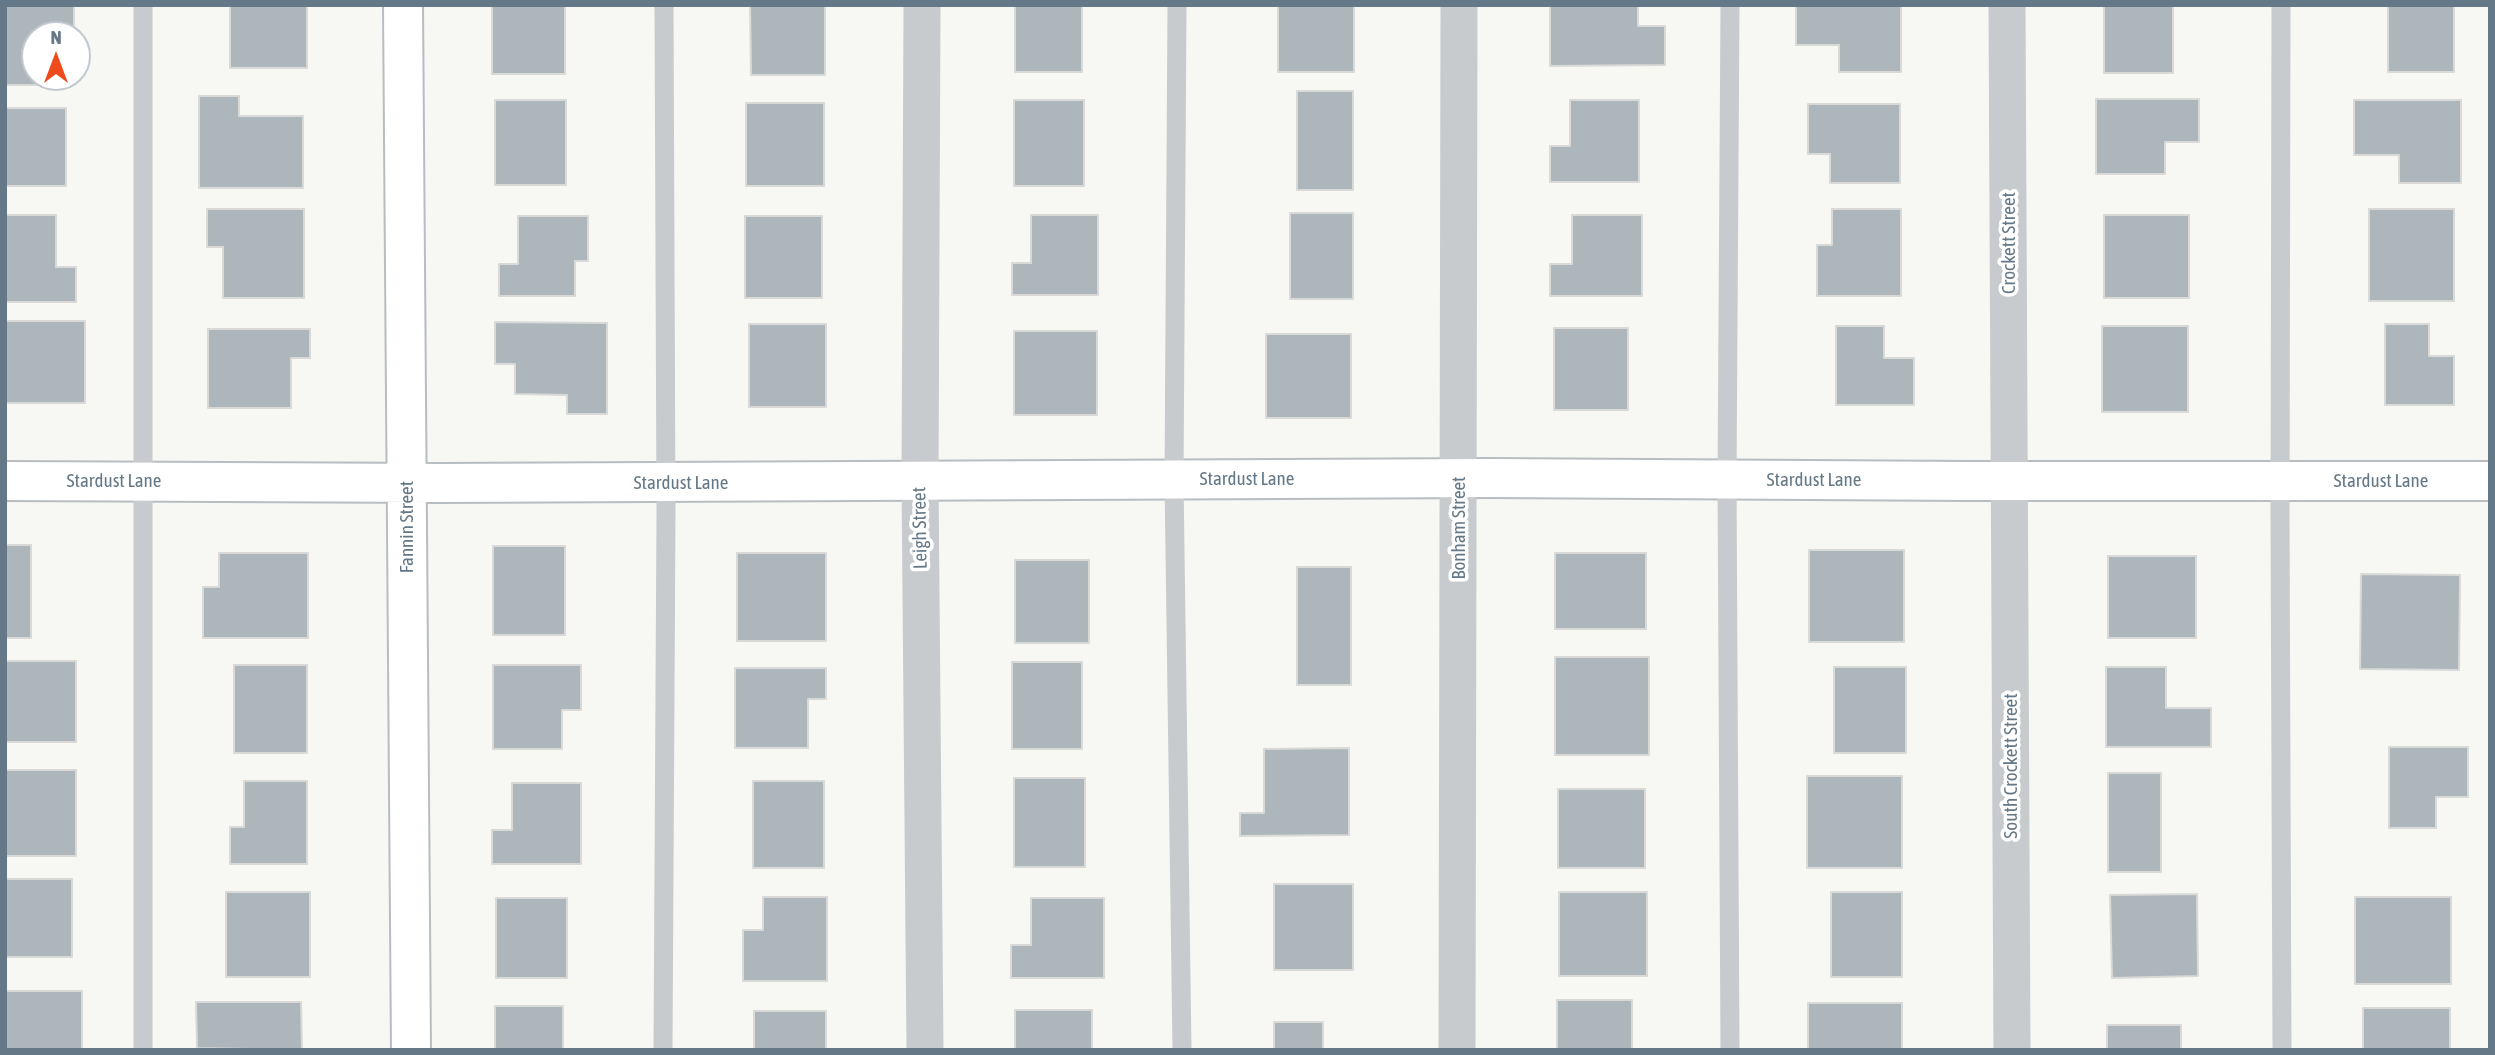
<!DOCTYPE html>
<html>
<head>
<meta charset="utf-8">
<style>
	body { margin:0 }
	#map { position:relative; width:2495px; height:1055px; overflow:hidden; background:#f7f7f4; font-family:"Asap Condensed",sans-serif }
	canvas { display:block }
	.frame { position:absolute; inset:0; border:7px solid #647887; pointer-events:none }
	.north { position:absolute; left:21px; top:21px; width:70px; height:70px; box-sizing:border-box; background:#fff; border:2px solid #c1c9cf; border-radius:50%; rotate:0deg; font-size:19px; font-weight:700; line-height:28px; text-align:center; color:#647887 }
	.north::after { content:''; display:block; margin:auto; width:24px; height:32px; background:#ef4a1c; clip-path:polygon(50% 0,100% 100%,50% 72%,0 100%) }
</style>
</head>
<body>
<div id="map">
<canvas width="2495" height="1055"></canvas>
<div class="frame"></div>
<div class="north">N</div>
</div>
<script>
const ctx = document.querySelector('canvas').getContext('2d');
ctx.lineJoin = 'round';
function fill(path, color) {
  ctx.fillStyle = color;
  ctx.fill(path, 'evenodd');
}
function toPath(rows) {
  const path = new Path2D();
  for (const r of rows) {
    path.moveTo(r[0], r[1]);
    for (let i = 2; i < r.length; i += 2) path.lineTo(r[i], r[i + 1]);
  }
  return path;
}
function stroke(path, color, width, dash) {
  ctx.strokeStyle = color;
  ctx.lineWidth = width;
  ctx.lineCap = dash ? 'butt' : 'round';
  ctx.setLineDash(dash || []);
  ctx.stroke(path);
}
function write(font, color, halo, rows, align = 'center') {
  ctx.font = font + ' "Asap Condensed",sans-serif';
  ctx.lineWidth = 7;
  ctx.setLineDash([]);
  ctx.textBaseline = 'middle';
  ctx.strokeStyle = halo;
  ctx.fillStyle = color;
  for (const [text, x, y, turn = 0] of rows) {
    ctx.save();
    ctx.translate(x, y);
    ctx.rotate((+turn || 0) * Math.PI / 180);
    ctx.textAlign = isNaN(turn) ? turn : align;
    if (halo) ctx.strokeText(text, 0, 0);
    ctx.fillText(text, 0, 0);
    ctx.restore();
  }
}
const building = toPath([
	[5,5,74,5,74,35,35,35,35,77,74,77,74,85,5,85,5,5],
	[230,5,307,5,307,68,230,68,230,5],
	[492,5,565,5,565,74,492,74,492,5],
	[750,5,825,5,825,75,751,75,750,5],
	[1015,5,1082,5,1082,72,1015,72,1015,5],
	[1278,5,1354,5,1354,72,1278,72,1278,5],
	[1550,5,1638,5,1638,26,1665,26,1665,65,1550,66,1550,5],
	[1796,5,1901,5,1901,72,1839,72,1839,45,1796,45,1796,5],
	[2104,5,2173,5,2173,73,2104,73,2104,5],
	[2388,5,2454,5,2454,72,2388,72,2388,5],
	[1297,91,1353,91,1353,190,1297,190,1297,91],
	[199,96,239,96,239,116,303,116,303,188,199,188,199,96],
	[2096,99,2199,99,2199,142,2165,142,2165,174,2096,174,2096,99],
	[495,100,566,100,566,185,495,185,495,100],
	[1014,100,1084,100,1084,186,1014,186,1014,100],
	[1570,100,1639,100,1639,182,1550,182,1550,146,1570,146,1570,100],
	[2354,100,2461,100,2461,183,2399,183,2399,155,2354,155,2354,100],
	[746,103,824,103,824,186,746,186,746,103],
	[1808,104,1900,104,1900,183,1830,183,1830,154,1808,154,1808,104],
	[5,108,66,108,66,186,5,186,5,108],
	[207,209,304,209,304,298,223,298,223,247,207,247,207,209],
	[1832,209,1901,209,1901,296,1817,296,1817,245,1832,245,1832,209],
	[2369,209,2454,209,2454,301,2369,301,2369,209],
	[1290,213,1353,213,1353,299,1290,299,1290,213],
	[5,215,56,215,56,267,76,267,76,302,5,302,5,215],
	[1031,215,1098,215,1098,295,1012,295,1012,263,1031,263,1031,215],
	[1572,215,1642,215,1642,296,1550,296,1550,264,1572,264,1572,215],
	[2104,215,2189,215,2189,298,2104,298,2104,215],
	[518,216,588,216,588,261,575,261,575,296,499,296,499,264,518,264,518,216],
	[745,216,822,216,822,298,745,298,745,216],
	[5,321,85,321,85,403,5,403,5,321],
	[495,322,607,323,607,414,567,414,567,395,515,394,515,364,495,364,495,322],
	[749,324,826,324,826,407,749,407,749,324],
	[2385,324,2429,324,2429,356,2454,356,2454,405,2385,405,2385,324],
	[1836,326,1884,326,1884,358,1914,358,1914,405,1836,405,1836,326],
	[2102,326,2188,326,2188,412,2102,412,2102,326],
	[1554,328,1628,328,1628,410,1554,410,1554,328],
	[208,329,310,329,310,358,291,358,291,408,208,408,208,329],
	[1014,331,1097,331,1097,415,1014,415,1014,331],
	[1266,334,1351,334,1351,418,1266,418,1266,334],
	[5,545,31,545,31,638,5,638,5,545],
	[493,546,565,546,565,635,493,635,493,546],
	[1809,550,1904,550,1904,642,1809,642,1809,550],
	[219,553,308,553,308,638,203,638,203,587,219,587,219,553],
	[737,553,826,553,826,641,737,641,737,553],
	[1555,553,1646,553,1646,629,1555,629,1555,553],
	[2108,556,2196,556,2196,638,2108,638,2108,556],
	[1015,560,1089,560,1089,643,1015,643,1015,560],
	[1297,567,1351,567,1351,685,1297,685,1297,567],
	[2361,574,2460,575,2459,670,2360,669,2361,574],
	[1555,657,1649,657,1649,755,1555,755,1555,657],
	[5,661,76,661,76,742,5,742,5,661],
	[1012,662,1082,662,1082,749,1012,749,1012,662],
	[234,665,307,665,307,753,234,753,234,665],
	[493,665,581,665,581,710,562,710,562,749,493,749,493,665],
	[1834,667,1906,667,1906,753,1834,753,1834,667],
	[2106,667,2166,667,2166,708,2211,708,2211,747,2106,747,2106,667],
	[735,668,826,668,826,699,808,699,808,748,735,748,735,668],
	[2389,747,2468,747,2468,797,2436,797,2436,828,2389,828,2389,747],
	[1349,748,1349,835,1240,836,1240,813,1264,813,1264,749,1349,748],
	[5,770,76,770,76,856,5,856,5,770],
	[2108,773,2161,773,2161,872,2108,872,2108,773],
	[1807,776,1902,776,1902,868,1807,868,1807,776],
	[1014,778,1085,778,1085,867,1014,867,1014,778],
	[244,781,307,781,307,864,230,864,230,827,244,827,244,781],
	[753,781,824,781,824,868,753,868,753,781],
	[512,783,581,783,581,864,492,864,492,830,512,830,512,783],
	[1558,789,1645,789,1645,868,1558,868,1558,789],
	[5,879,72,879,72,957,5,957,5,879],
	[1274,884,1353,884,1353,970,1274,970,1274,884],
	[226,892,310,892,310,977,226,977,226,892],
	[1559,892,1647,892,1647,976,1559,976,1559,892],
	[1831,892,1902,892,1902,977,1831,977,1831,892],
	[2197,894,2198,976,2112,978,2110,895,2197,894],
	[763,897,827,897,827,981,743,981,743,930,763,930,763,897],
	[2355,897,2451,897,2451,984,2355,984,2355,897],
	[496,898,567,898,567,978,496,978,496,898],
	[1031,898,1104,898,1104,978,1011,978,1011,945,1031,945,1031,898],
	[6,991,82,991,82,1050,6,1050,6,991],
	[1557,1000,1632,1000,1632,1050,1557,1050,1557,1000],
	[196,1002,301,1002,302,1050,197,1048,196,1002],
	[1808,1003,1902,1003,1902,1050,1808,1050,1808,1003],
	[495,1006,563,1006,563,1050,495,1050,495,1006],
	[2363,1008,2450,1008,2450,1050,2363,1050,2363,1008],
	[1015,1010,1092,1010,1092,1050,1015,1050,1015,1010],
	[754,1011,826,1011,826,1050,754,1050,754,1011],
	[1274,1022,1323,1022,1323,1050,1274,1050,1274,1022],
	[2107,1025,2181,1025,2181,1050,2107,1050,2107,1025]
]);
fill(building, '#adb6bb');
stroke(building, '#d9d9d7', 2);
const secondary = toPath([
	[403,5,411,1050],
	[5,481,442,483,1490,478,1968,481,2490,481]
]);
stroke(secondary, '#b7bdc1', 42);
stroke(toPath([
	[1177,5,1174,480,1182,1050],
	[2281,5,2280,514,2282,1050],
	[143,1050,143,5],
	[663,1050,666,512,664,5],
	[1730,1050,1727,480,1730,5]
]), '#c7cbce', 19);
stroke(toPath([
	[922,5,920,481,925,1050],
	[2007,5,2012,1050],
	[1457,1050,1459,5]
]), '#c7cbce', 37);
stroke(secondary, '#fff', 38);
write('19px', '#647887', '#fff', [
	["Crockett Street",2009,243,-90],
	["Stardust Lane",1247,479],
	["Stardust Lane",1814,480],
	["Stardust Lane",114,481],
	["Stardust Lane",2381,481],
	["Stardust Lane",681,483],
	["Fannin Street",407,527,-90],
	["Leigh Street",920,528,-91],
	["Bonham Street",1459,528,-90],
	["South Crockett Street",2011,766,-90]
]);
</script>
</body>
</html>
